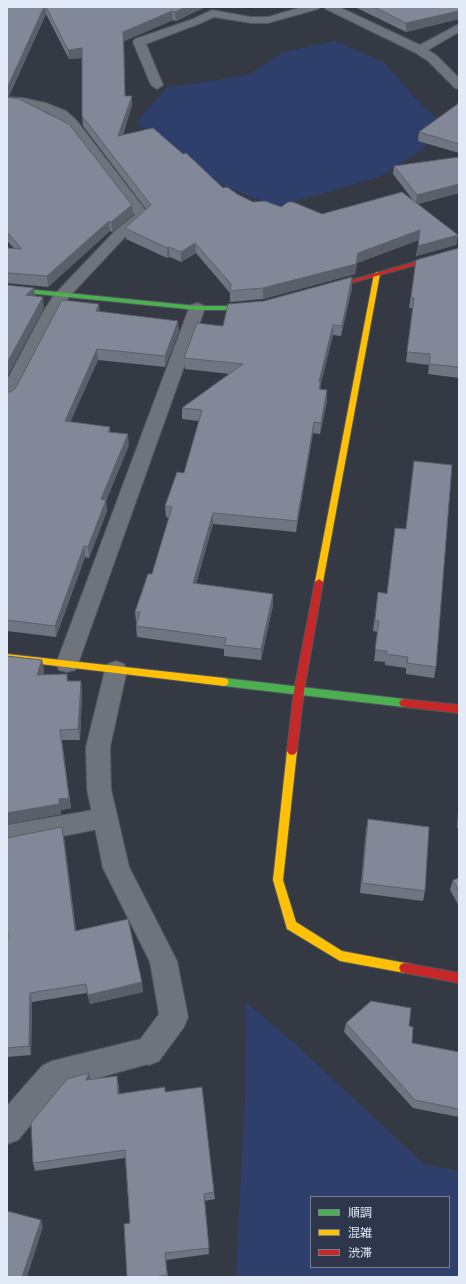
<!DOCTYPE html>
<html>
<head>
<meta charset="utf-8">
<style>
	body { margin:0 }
	#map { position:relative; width:466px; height:1284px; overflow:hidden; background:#343944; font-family:Literata,"Noto Sans JP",serif }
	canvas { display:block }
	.frame { position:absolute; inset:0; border:8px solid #e3eaf7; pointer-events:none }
	.legend { position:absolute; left:310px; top:1196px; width:140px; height:72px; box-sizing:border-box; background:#2d364b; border:1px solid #767e90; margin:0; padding:5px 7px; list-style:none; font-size:12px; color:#e3eaf7 }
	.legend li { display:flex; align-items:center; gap:8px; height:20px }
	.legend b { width:20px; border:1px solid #767e90 }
</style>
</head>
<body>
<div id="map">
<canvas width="466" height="1284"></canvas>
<div class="frame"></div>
<ul class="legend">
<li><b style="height:5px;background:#4caf50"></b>順調</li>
<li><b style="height:5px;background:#ffc107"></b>混雑</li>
<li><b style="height:5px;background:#c62828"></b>渋滞</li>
</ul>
</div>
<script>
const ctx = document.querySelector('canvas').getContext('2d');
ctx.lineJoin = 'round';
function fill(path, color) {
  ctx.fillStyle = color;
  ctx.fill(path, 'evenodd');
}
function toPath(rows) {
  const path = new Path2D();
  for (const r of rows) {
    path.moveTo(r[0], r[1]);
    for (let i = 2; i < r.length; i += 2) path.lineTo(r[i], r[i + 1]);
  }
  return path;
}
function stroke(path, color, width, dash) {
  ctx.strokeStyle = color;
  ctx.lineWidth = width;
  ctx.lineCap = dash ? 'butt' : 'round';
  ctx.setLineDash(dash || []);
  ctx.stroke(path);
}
fill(toPath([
	[335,41,384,62,414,97,443,124,422,150,379,177,276,207,187,170,137,122,166,88,248,75,284,52],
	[246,1002,294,1043,424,1164,459,1171,459,1277,236,1277,245,1096],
	[311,1197,449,1197,449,1267,311,1267]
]), '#2e3f6b');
const lane = toPath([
	[105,808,114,812,117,819,114,826,7,847,7,825,105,808],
	[149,1037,159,1041,163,1051,159,1061,61,1088,18,1140,7,1144,7,1106,42,1066,52,1061,149,1037]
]);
const street = toPath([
	[302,7,320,7,318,9,268,23,251,23,214,17,201,23,146,44,163,85,157,89,151,85,133,42,135,39,193,19,212,10,251,17,268,17,302,7],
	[324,7,339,7,420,45,459,24,459,32,428,50,436,55,459,78,459,89,455,88,428,61,416,53,326,9,324,7],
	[7,97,23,98,46,103,66,111,77,121,150,216,125,237,68,298,16,397,13,401,7,402,7,380,43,312,54,295,115,231,135,215,67,127,56,117,42,110,7,105,7,97],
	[197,303,203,305,205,308,78,664,75,670,67,672,59,670,56,664,189,308,191,305,197,303],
	[116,661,124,664,127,670,110,747,111,789,129,867,177,961,188,1017,184,1027,159,1061,149,1065,139,1061,135,1051,139,1041,159,1014,150,962,103,868,87,789,86,747,105,670,108,664,116,661]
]);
const fast = toPath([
	[7,287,197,306,233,306,257,303,260,305,257,307,233,310,197,310,7,291,7,287],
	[224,678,404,699,407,700,409,703,407,706,404,707,224,686,221,685,219,682,221,679,224,678]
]);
const slow = toPath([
	[377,272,380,274,323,582,319,585,315,582,374,274,377,272],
	[7,654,224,678,227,679,229,682,227,685,224,686,7,660,7,654],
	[292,747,295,748,297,751,283,880,296,922,342,951,405,963,409,964,411,968,409,972,405,973,340,961,287,929,273,880,287,751,289,748,292,747]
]);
const jam = toPath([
	[459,249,459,253,326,290,321,289,459,249],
	[319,579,323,582,304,691,297,751,295,754,292,755,289,754,287,751,294,691,315,582,319,579],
	[404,699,459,705,459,713,404,707,401,706,399,703,401,700,404,699],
	[405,963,459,973,459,983,405,973,401,972,399,968,401,964,405,963]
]);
stroke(lane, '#51565f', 2);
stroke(street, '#51565f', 2);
stroke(fast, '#51565f', 2);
stroke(slow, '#51565f', 2);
stroke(jam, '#51565f', 2);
fill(lane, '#6f737b');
fill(street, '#6f737b');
fill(fast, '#4caf50');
fill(slow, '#ffc107');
fill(jam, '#c62828');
fill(toPath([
	[7,7,205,7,176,21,173,20,124,41,125,96,132,105,123,135,183,154,223,188,253,202,322,214,412,199,393,174,394,166,459,157,459,193,418,204,458,235,456,245,416,256,419,240,357,263,355,274,263,299,230,302,230,293,196,253,181,262,170,257,167,258,126,239,125,228,146,209,83,126,82,116,82,58,69,59,46,14,9,96],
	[355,7,459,7,459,19,406,32],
	[7,97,132,205,133,215,112,232,110,231,48,287,7,283,7,248,14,248,7,241],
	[459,103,459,153,418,141,419,132],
	[459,248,459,378,428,374,429,365,406,362,413,308,409,308,416,260],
	[352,288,341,336,333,335,321,383,320,390,327,390,327,401,320,434,313,433,296,532,213,524,196,584,273,594,273,605,261,660,224,656,224,649,137,637,136,626,137,622,136,622,135,612,152,574,169,518,166,517,165,506,184,473,199,421,182,419,182,408,230,374,185,369,184,358,223,326,264,301],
	[100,312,179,331,165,367,98,360,70,422,110,427,110,432,129,445,106,501,107,511,89,558,85,557,56,637,7,631,7,392,11,392],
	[413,472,436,667,434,678,406,674,406,668,385,665,385,662,374,661,378,632,373,631,378,592,387,593,406,529],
	[42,660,44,671,43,675,67,674,68,681,81,681,82,692,80,740,62,740,71,808,61,810,61,814,7,824],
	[459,796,459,828,457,828],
	[368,819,425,891,423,901,360,893,366,829],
	[62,827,64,837,76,931,142,982,143,992,90,1004,87,993,32,1002,31,1055,7,1057,7,938,8,938],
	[459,878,459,906,450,890,453,880],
	[346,1023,409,1026,412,1043,459,1052,459,1117,413,1108,344,1032],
	[90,1080,119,1085,119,1094,165,1092,214,1192,215,1199,204,1201,209,1254,166,1260,168,1277,127,1277,130,1223,125,1158,35,1171,33,1163]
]), '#707582');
fill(toPath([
	[44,7,45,7,46,14,9,96,7,96,7,86],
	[186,7,205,7,176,21,175,12],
	[172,11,173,20,124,41,126,105,123,32],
	[459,11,459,19,406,32,406,23],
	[82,48,83,58,69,59,68,50],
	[132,96,132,105,119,146,118,136],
	[459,184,459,193,416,204,417,195],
	[132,205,133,215,112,232,111,222],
	[109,221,110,231,48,287,47,276],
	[420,230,419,240,357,263,355,274,263,299,263,288],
	[458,235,456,245,416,256,418,246],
	[195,243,196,253,181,262,181,252],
	[169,247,170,257,167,258,167,248],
	[352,277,352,288,341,336,342,326],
	[34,288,35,298,26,295],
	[43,297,44,308,7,377,7,363],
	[99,304,100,315,96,311],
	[178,321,179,331,165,367,165,356],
	[333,325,333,335,321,383,320,393,318,400,319,382],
	[97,349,98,360,66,432,65,421],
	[327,390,327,401,320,434,321,423],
	[314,422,313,433,296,532,297,521],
	[128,434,129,445,106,501,107,511,89,558,88,547,101,499],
	[213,513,213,524,193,594,193,583],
	[84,546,85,557,56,637,55,626],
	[273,594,273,605,261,660,261,649],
	[42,660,44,671,39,686,37,675],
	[81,681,82,692,80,740,78,729],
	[60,730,71,808,61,810,61,814,7,824,7,813,59,799],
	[62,827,64,837,77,940,75,931],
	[142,982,143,992,90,1004,88,995],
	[30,993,32,1002,31,1055,29,1046],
	[89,1073,91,1081,86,1080],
	[117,1076,119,1085,120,1102,118,1094],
	[41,1220,43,1227,27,1277,22,1277]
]), '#5b5f6a');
const building = toPath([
	[7,7,44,7,8,86,7,86,7,7],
	[46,7,186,7,175,12,172,11,123,32,125,96,132,96,118,136,153,128,183,154,186,153,223,188,227,187,237,194,253,202,265,201,281,207,288,202,293,202,322,214,402,192,458,235,418,246,420,230,358,253,356,264,263,288,230,291,231,284,195,243,181,252,169,247,167,248,125,228,151,205,82,116,82,48,68,50,46,7],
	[374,7,459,7,459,11,406,23,374,7],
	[7,97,19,99,69,124,132,205,111,222,109,221,47,276,7,273,7,248,22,249,7,232,7,97],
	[459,103,459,144,419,132,459,103],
	[459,157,459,184,417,195,394,166,459,157],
	[459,248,459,367,429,364,430,354,407,352,414,298,411,298,416,260,459,248],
	[352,277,342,326,333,325,319,382,321,382,319,389,327,390,321,423,314,422,297,521,213,513,193,583,273,594,261,649,224,645,226,638,136,626,140,612,135,612,148,574,152,574,172,507,165,506,177,472,184,473,202,410,182,408,243,364,184,358,197,323,223,326,228,304,264,301,352,277],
	[7,285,34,288,26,295,43,297,7,363,7,285],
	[62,300,99,304,96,311,178,321,165,356,97,349,65,421,110,427,108,432,128,434,101,499,106,500,88,547,84,546,55,626,7,620,7,392,11,392,16,387,62,300],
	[414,461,452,465,436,667,407,663,408,657,386,654,387,651,375,650,379,621,375,620,378,592,387,594,395,528,406,529,414,461],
	[7,656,42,660,37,675,67,674,67,681,81,681,78,729,60,730,69,798,59,799,59,804,7,813,7,656],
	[368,819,429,827,425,891,362,883,368,819],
	[62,827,75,931,128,919,142,982,88,995,86,984,30,993,29,1046,7,1048,7,938,8,938,7,920,7,838,62,827],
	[459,878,459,891,453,880,459,878],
	[371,1001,411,1008,409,1026,413,1027,412,1043,459,1052,459,1109,415,1100,346,1023,371,1001],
	[89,1073,86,1080,117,1076,118,1094,165,1087,165,1092,202,1087,214,1192,204,1194,209,1248,165,1253,167,1275,154,1277,127,1277,124,1224,130,1223,125,1150,33,1163,31,1123,67,1079,89,1073],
	[7,1211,41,1220,22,1277,7,1277,7,1211]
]);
fill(building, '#828897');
stroke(building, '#5b5f6a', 1);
</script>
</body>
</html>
